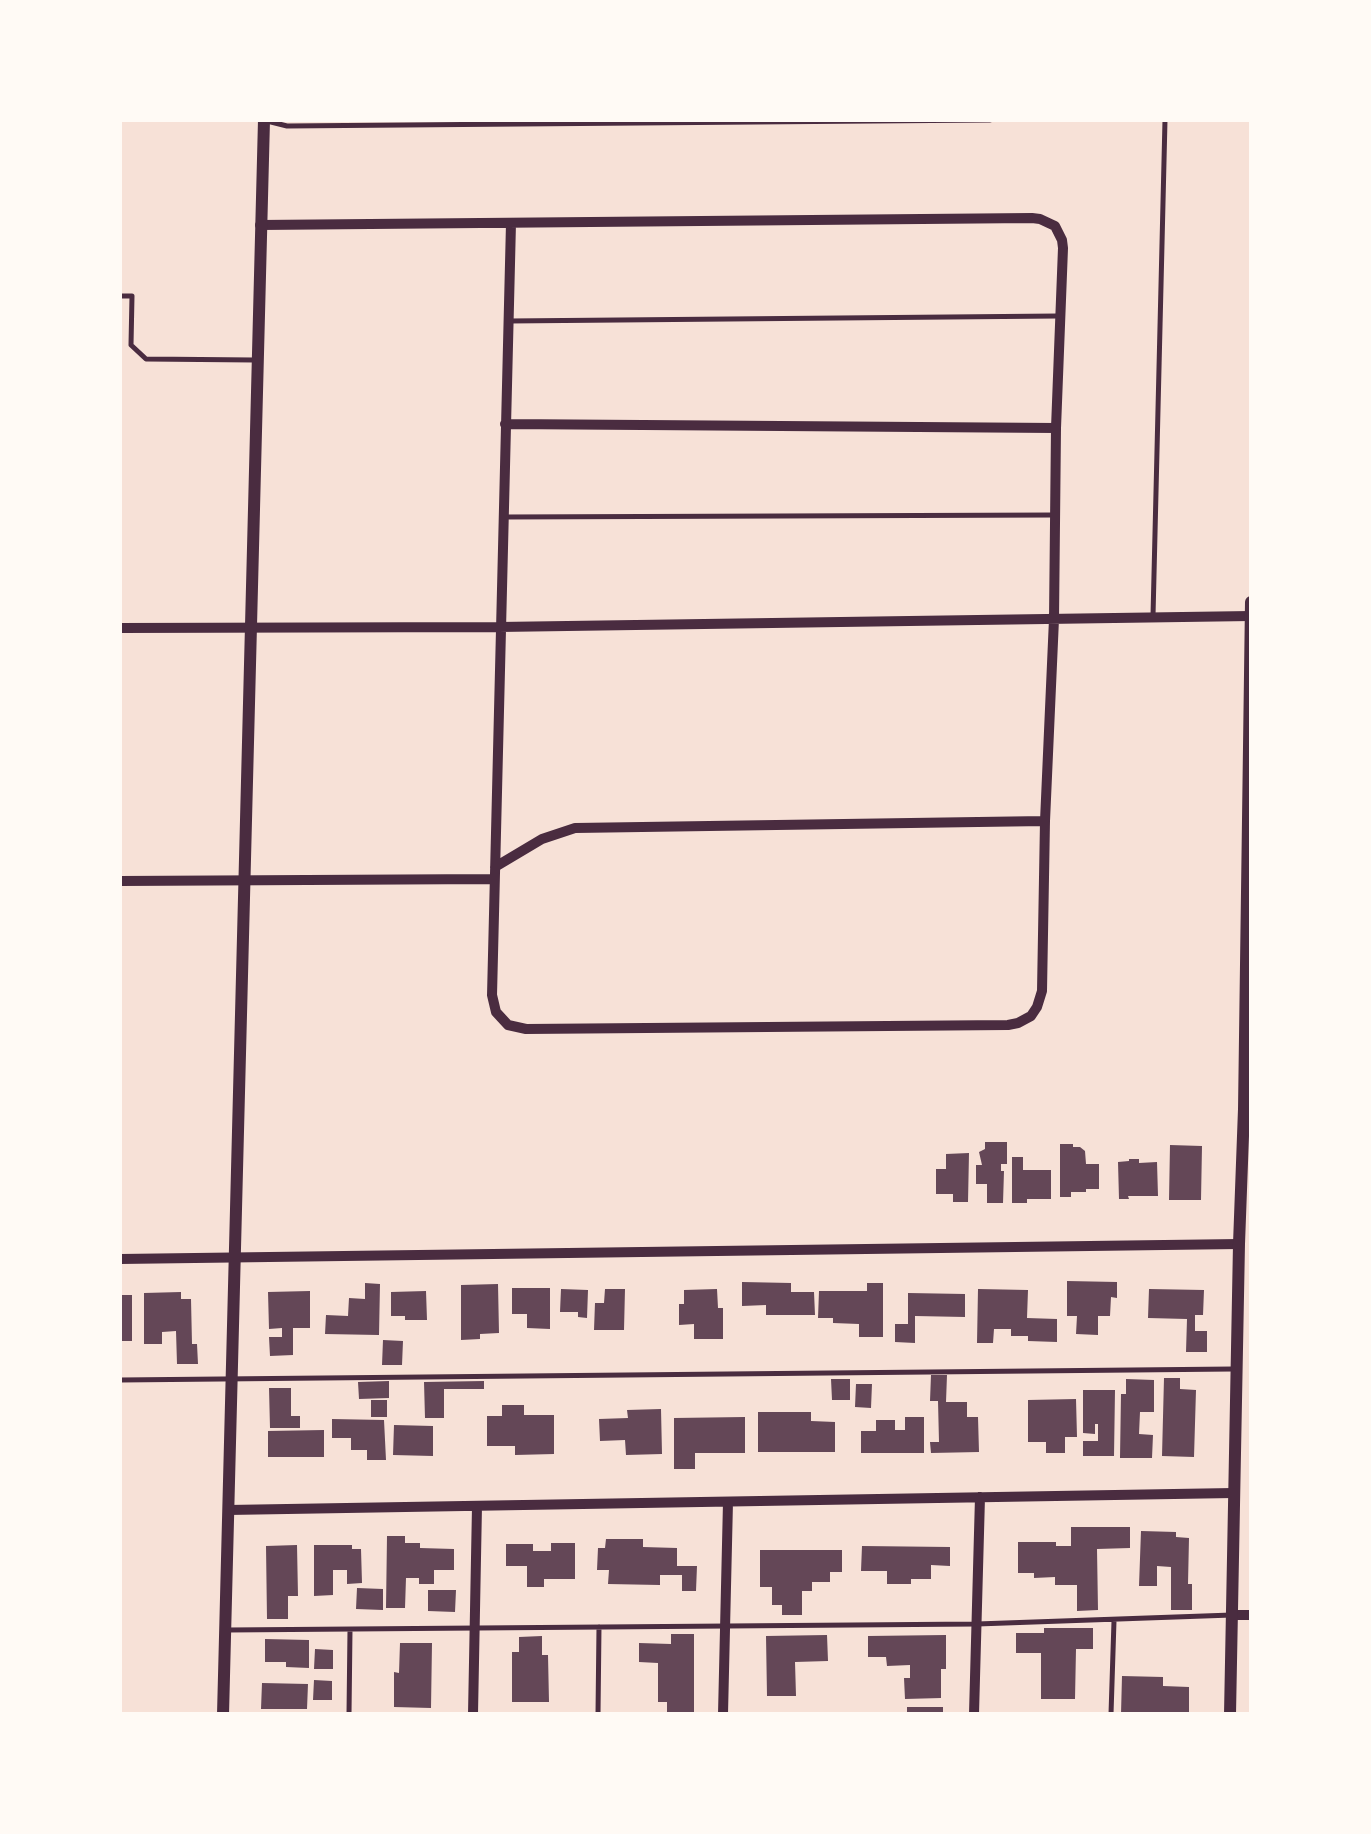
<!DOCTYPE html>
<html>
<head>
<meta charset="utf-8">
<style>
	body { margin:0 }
	#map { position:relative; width:1371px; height:1834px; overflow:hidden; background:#f7e1d7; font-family:"Sofia Sans Condensed",sans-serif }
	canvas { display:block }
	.frame { position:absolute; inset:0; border:122px solid #fffaf5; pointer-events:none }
</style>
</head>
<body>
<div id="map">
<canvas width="1371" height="1834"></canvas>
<div class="frame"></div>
</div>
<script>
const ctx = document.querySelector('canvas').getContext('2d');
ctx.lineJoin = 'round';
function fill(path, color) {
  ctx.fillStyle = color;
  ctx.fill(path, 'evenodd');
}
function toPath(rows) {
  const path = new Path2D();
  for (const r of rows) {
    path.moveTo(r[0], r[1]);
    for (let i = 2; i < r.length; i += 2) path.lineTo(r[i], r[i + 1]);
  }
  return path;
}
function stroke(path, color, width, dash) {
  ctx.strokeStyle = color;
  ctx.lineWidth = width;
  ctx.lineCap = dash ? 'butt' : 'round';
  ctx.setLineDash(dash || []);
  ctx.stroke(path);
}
fill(toPath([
	[985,1142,1007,1142,1007,1164,1001,1164,1001,1171,1004,1171,1003,1203,987,1203,987,1184,976,1184,976,1165,982,1165,979,1152,985,1149],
	[1060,1144,1073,1144,1073,1147,1080,1147,1085,1151,1086,1164,1099,1164,1099,1189,1086,1189,1086,1192,1071,1192,1071,1197,1060,1197],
	[1170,1145,1202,1146,1201,1200,1169,1200],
	[969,1153,968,1202,953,1202,953,1194,936,1194,936,1169,946,1169,946,1154],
	[1012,1157,1023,1157,1023,1170,1051,1170,1051,1199,1027,1199,1027,1203,1012,1203],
	[1129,1159,1139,1159,1139,1163,1157,1162,1158,1196,1128,1196,1129,1199,1119,1199,1118,1162,1129,1161],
	[1067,1281,1117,1282,1117,1298,1111,1297,1110,1316,1098,1316,1098,1335,1076,1334,1077,1316,1067,1316],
	[742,1282,791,1283,791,1292,814,1292,815,1315,766,1315,766,1305,742,1306],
	[365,1283,380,1284,379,1335,325,1334,326,1315,348,1316,349,1298,365,1299],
	[867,1283,883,1283,883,1337,859,1337,859,1324,833,1323,833,1318,818,1318,819,1291,867,1291],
	[498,1284,499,1333,480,1334,480,1339,461,1340,461,1285],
	[512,1288,550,1288,550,1329,527,1328,527,1314,512,1314],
	[561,1289,588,1290,587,1318,578,1317,578,1312,560,1312],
	[605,1289,625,1289,624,1330,594,1330,595,1303,604,1303],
	[717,1289,718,1308,723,1308,723,1339,694,1339,694,1324,679,1325,679,1304,684,1304,684,1290],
	[978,1289,1028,1290,1027,1318,1057,1319,1057,1342,1028,1341,1028,1336,1011,1336,1011,1329,994,1329,993,1343,977,1343],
	[1149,1289,1204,1290,1203,1315,1195,1315,1195,1331,1207,1331,1207,1352,1186,1352,1187,1319,1148,1318],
	[310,1291,310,1328,293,1328,293,1355,270,1356,269,1337,282,1337,282,1328,269,1329,268,1292],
	[426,1291,427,1320,405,1320,405,1316,391,1316,391,1292],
	[181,1292,181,1299,191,1299,192,1344,197,1344,198,1364,177,1364,176,1331,162,1332,162,1344,144,1344,144,1293],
	[908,1293,965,1294,965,1317,915,1316,915,1343,895,1342,895,1324,908,1324],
	[120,1295,132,1295,132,1341,120,1341],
	[383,1340,403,1341,402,1365,382,1365],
	[931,1375,947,1375,946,1402,967,1402,967,1417,978,1417,979,1452,931,1453,930,1442,939,1442,938,1401,930,1401],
	[1164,1378,1180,1378,1180,1389,1196,1390,1194,1457,1162,1456],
	[831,1379,850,1379,850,1400,832,1400],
	[1126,1379,1154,1380,1154,1412,1140,1412,1139,1434,1153,1435,1152,1458,1120,1458,1121,1394,1126,1394],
	[389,1381,389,1398,359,1399,358,1382],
	[484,1381,484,1389,444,1389,444,1418,425,1418,424,1382],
	[856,1384,872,1384,871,1408,855,1407],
	[269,1388,291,1388,291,1416,300,1416,300,1428,270,1428],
	[1083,1390,1115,1390,1114,1456,1083,1456,1083,1441,1098,1441,1098,1424,1095,1424,1095,1434,1083,1433],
	[1076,1399,1077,1437,1065,1437,1065,1453,1046,1453,1046,1442,1028,1442,1028,1400],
	[371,1400,387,1400,387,1417,371,1417],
	[502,1405,524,1405,524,1415,554,1415,554,1454,515,1455,515,1446,487,1446,487,1416,502,1416],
	[661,1409,662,1454,626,1455,625,1440,600,1441,599,1419,628,1418,627,1410],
	[758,1412,811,1412,811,1421,835,1422,835,1452,758,1452],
	[745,1417,745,1453,695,1453,695,1469,674,1469,674,1418],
	[905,1417,924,1417,924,1453,861,1453,861,1431,876,1431,876,1420,895,1420,895,1430,905,1430],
	[332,1419,384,1420,386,1460,367,1460,367,1450,351,1450,351,1438,332,1438],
	[394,1425,433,1426,433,1456,393,1455],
	[324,1430,324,1457,268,1457,268,1431],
	[1071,1527,1130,1527,1130,1548,1097,1549,1098,1610,1077,1611,1077,1585,1055,1585,1055,1577,1034,1578,1034,1573,1018,1573,1018,1542,1056,1542,1056,1546,1071,1546],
	[1141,1531,1176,1532,1176,1537,1189,1538,1188,1584,1192,1584,1192,1610,1171,1610,1171,1567,1157,1566,1157,1586,1139,1586],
	[387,1536,405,1536,405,1543,420,1543,420,1548,454,1549,454,1570,434,1570,434,1584,419,1584,419,1578,406,1578,405,1608,386,1608],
	[606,1539,643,1539,643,1547,677,1548,677,1566,697,1566,696,1591,682,1591,682,1575,660,1575,660,1585,608,1584,609,1570,597,1570,598,1548,605,1548],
	[551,1543,575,1543,575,1579,544,1579,544,1587,527,1587,527,1566,506,1566,506,1544,533,1544,533,1551,551,1551],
	[297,1545,298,1596,288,1596,288,1619,267,1619,266,1546],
	[314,1545,352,1545,352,1549,361,1549,362,1583,347,1584,347,1570,333,1570,333,1595,314,1596],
	[862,1546,950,1547,950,1566,931,1565,931,1579,911,1579,911,1584,887,1584,887,1571,861,1571],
	[760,1550,842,1550,842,1572,830,1572,830,1582,812,1582,812,1591,802,1591,802,1615,782,1615,782,1605,772,1605,772,1587,760,1587],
	[357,1588,383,1589,383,1610,356,1609],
	[428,1590,456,1590,455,1612,428,1611],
	[1044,1628,1093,1628,1093,1649,1076,1649,1075,1699,1041,1699,1041,1653,1016,1653,1016,1633,1044,1633],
	[671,1634,694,1634,694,1714,667,1714,667,1702,658,1702,658,1663,639,1662,639,1643,671,1644],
	[827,1635,828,1661,795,1662,796,1696,767,1696,766,1636],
	[946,1635,946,1669,941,1669,941,1698,905,1699,904,1678,910,1678,910,1665,887,1666,886,1657,868,1657,868,1636],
	[542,1636,542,1655,548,1655,549,1702,512,1702,512,1652,519,1652,519,1637],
	[265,1639,309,1640,309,1668,286,1667,286,1662,265,1662],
	[400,1643,432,1643,431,1708,394,1707,394,1672,399,1673],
	[315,1649,333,1650,333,1669,314,1669],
	[1122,1676,1163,1677,1163,1686,1189,1687,1189,1714,1121,1714],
	[314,1680,332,1681,332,1700,313,1700],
	[262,1683,308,1684,307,1709,261,1709],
	[907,1707,943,1707,943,1714,907,1714]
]), '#644757');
stroke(toPath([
	[267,121,287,126,990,120],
	[120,296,132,296,131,345,146,359,254,360],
	[509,321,1058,316],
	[505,517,1054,515],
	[1153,616,1165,120],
	[120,1380,1233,1369],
	[228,1630,977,1624,1232,1615],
	[349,1714,350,1630],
	[598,1714,599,1627],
	[1111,1714,1114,1621]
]), '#4a2c40', 5);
stroke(toPath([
	[260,225,1032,218,1040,219,1055,226,1062,240,1063,248,1056,428,1054,619,1045,821,1042,991,1037,1007,1031,1016,1018,1023,1008,1025,526,1029,508,1025,496,1012,492,995,511,223],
	[505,424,1056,428],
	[120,628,499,627,1251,616],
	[495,867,542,839,575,828,1045,821],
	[120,881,494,879],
	[120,1259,1239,1244],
	[228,1510,1233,1493],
	[1233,1615,1251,1615],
	[473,1714,477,1506],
	[723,1714,728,1502],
	[974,1714,980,1497]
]), '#4a2c40', 10);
stroke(toPath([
	[223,1714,264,120],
	[1230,1714,1239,1244,1244,1109,1251,602]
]), '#4a2c40', 12);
</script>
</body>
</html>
